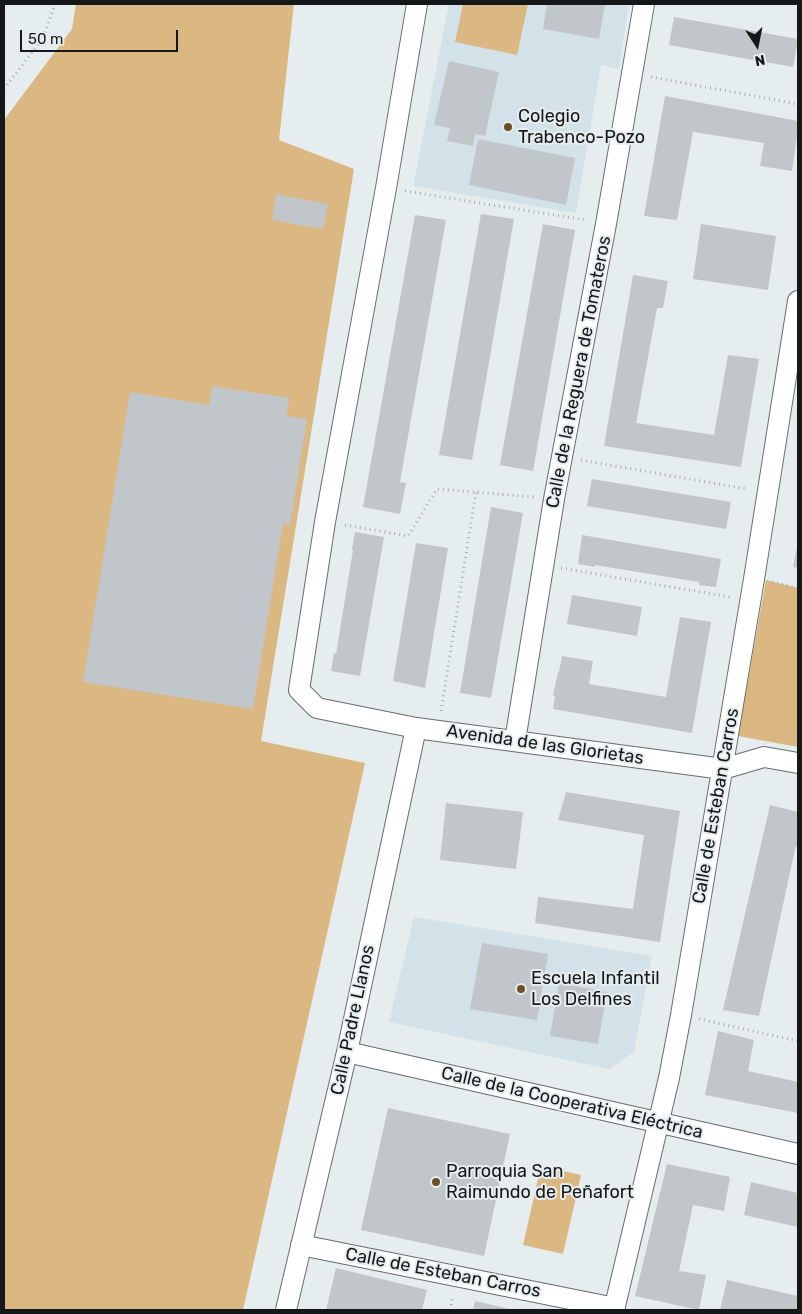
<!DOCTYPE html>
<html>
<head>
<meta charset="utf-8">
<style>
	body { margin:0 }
	#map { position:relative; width:802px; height:1314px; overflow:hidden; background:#e6edef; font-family:Rubik,sans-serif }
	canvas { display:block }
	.frame { position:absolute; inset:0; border:5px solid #151819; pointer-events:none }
	.north { position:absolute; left:732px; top:20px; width:50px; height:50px; -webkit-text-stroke:4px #e6edef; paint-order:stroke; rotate:169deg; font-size:14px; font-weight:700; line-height:20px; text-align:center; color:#151819 }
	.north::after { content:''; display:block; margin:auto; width:18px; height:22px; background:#151819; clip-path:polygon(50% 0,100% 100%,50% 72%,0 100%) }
	.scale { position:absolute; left:20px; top:30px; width:158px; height:22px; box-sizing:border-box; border:2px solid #151819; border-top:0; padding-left:6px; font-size:15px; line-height:18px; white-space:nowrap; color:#151819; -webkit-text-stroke:4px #e6edef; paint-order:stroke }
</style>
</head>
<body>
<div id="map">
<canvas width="802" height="1314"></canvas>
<div class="frame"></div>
<div class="north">N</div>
<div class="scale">50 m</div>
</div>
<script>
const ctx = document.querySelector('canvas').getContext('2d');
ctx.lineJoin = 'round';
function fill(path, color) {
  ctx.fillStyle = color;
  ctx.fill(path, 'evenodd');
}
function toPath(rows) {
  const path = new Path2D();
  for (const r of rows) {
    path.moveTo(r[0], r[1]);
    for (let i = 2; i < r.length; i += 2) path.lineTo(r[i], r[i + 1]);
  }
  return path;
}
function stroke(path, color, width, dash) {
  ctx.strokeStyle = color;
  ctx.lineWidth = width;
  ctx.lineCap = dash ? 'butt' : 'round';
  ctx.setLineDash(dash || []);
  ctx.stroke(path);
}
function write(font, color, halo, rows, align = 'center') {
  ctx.font = font + ' Rubik,sans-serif';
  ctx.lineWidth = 4;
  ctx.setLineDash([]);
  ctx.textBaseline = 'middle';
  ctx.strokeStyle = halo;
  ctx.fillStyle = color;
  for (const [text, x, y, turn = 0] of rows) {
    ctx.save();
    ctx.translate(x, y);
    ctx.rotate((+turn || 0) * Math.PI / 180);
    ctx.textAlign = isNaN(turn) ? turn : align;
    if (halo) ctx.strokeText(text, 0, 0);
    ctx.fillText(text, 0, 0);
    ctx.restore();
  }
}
fill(toPath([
	[449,4,629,4,619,69,601,65,576,213,413,186],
	[414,917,652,956,634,1052,609,1069,389,1022]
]), '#d3e2e8');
fill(toPath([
	[76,4,294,4,279,140,354,169,261,741,365,763,243,1310,4,1310,4,120,72,29],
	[463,4,528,4,517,55,455,42],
	[766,580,798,588,798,747,738,736],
	[541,1166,581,1175,563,1254,523,1245]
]), '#dbb781');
fill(toPath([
	[547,4,605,4,599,39,543,29],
	[674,17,798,39,793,67,669,45],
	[449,61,499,72,485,136,475,134,473,146,447,141,450,128,434,125],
	[665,96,798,121,798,130,792,171,760,166,764,143,693,132,677,220,644,216],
	[478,139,575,158,566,205,469,185],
	[276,194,328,204,323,229,272,220],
	[481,214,514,219,472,460,439,455],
	[415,215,446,220,400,482,406,483,400,514,363,507],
	[543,224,575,230,533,471,500,465],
	[701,224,776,236,768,290,693,279],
	[633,275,668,281,663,308,657,308,636,423,714,435,728,355,759,359,741,467,604,446],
	[212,386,289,398,287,416,307,419,290,525,283,524,253,709,83,682,130,392,209,405],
	[592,479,731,502,726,529,587,506],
	[491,507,523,513,491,698,460,693],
	[355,532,384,537,360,676,331,671,334,653,336,654,353,550,352,549],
	[582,535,721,559,716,587,699,585,699,582,595,565,595,567,578,564],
	[416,543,448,548,425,688,393,681],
	[797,547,798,547,798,568,793,567],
	[572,595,642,607,637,636,567,624],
	[680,617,711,622,692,733,553,709,555,696,553,695,558,672,559,672,562,656,593,661,589,684,666,697],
	[566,792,680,811,660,942,535,923,538,897,633,909,644,835,558,820],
	[446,803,523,812,516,869,440,860],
	[770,805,798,812,798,847,796,846,794,854,759,1016,723,1010],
	[482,943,548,954,537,1020,470,1009],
	[559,983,607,992,598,1044,550,1036],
	[718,1031,754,1040,748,1071,798,1082,798,1113,705,1095],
	[388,1108,510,1134,484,1256,361,1230],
	[667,1164,730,1177,724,1211,693,1205,679,1271,706,1275,699,1310,635,1296],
	[751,1182,798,1193,798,1227,744,1215],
	[336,1268,427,1290,422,1310,326,1310],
	[727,1280,798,1296,798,1310,720,1310],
	[475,1301,510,1309,510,1310,473,1310]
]), '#c0c6c9');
const minor = toPath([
	[417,4,386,188,325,522,299,690,317,708,416,728,723,769,764,757,798,763],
	[515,741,554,499,606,224,644,4],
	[347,1052,798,1154],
	[301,1245,615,1308],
	[286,1310,347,1052,416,728],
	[614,1310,669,1078,681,1015,754,579,798,301]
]);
stroke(minor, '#676d6f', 22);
stroke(toPath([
	[651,77,798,104],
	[4,89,43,38,55,4],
	[405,191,586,220],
	[581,460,747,489],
	[345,525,408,536,437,489,534,497],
	[561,568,730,597],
	[772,582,798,588],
	[441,711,476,492],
	[699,1019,798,1041],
	[450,1310,453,1296]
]), '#a7adae', 3, [1, 4]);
stroke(minor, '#fff', 20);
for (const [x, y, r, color] of [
	[508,127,5,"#6c5023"],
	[521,989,5,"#6c5023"],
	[436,1182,5,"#6c5023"]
]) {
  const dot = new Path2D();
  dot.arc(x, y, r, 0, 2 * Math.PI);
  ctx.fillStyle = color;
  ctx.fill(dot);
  stroke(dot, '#e6edef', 2);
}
write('18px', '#151819', '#e6edef', [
	["Colegio",518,117],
	["Trabenco-Pozo",518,138],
	["Escuela Infantil",531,979],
	["Los Delfines",531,1000],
	["Parroquia San",446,1172],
	["Raimundo de Peñafort",446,1193]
], 'left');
write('18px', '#151819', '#e6edef', [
	["Calle de la Reguera de Tomateros",579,372,-79],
	["Avenida de las Glorietas",545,745,8],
	["Calle de Esteban Carros",716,806,-80],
	["Calle Padre Llanos",353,1020,-78],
	["Calle de la Cooperativa Eléctrica",572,1103,13],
	["Calle de Esteban Carros",443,1273,11]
]);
</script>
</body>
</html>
